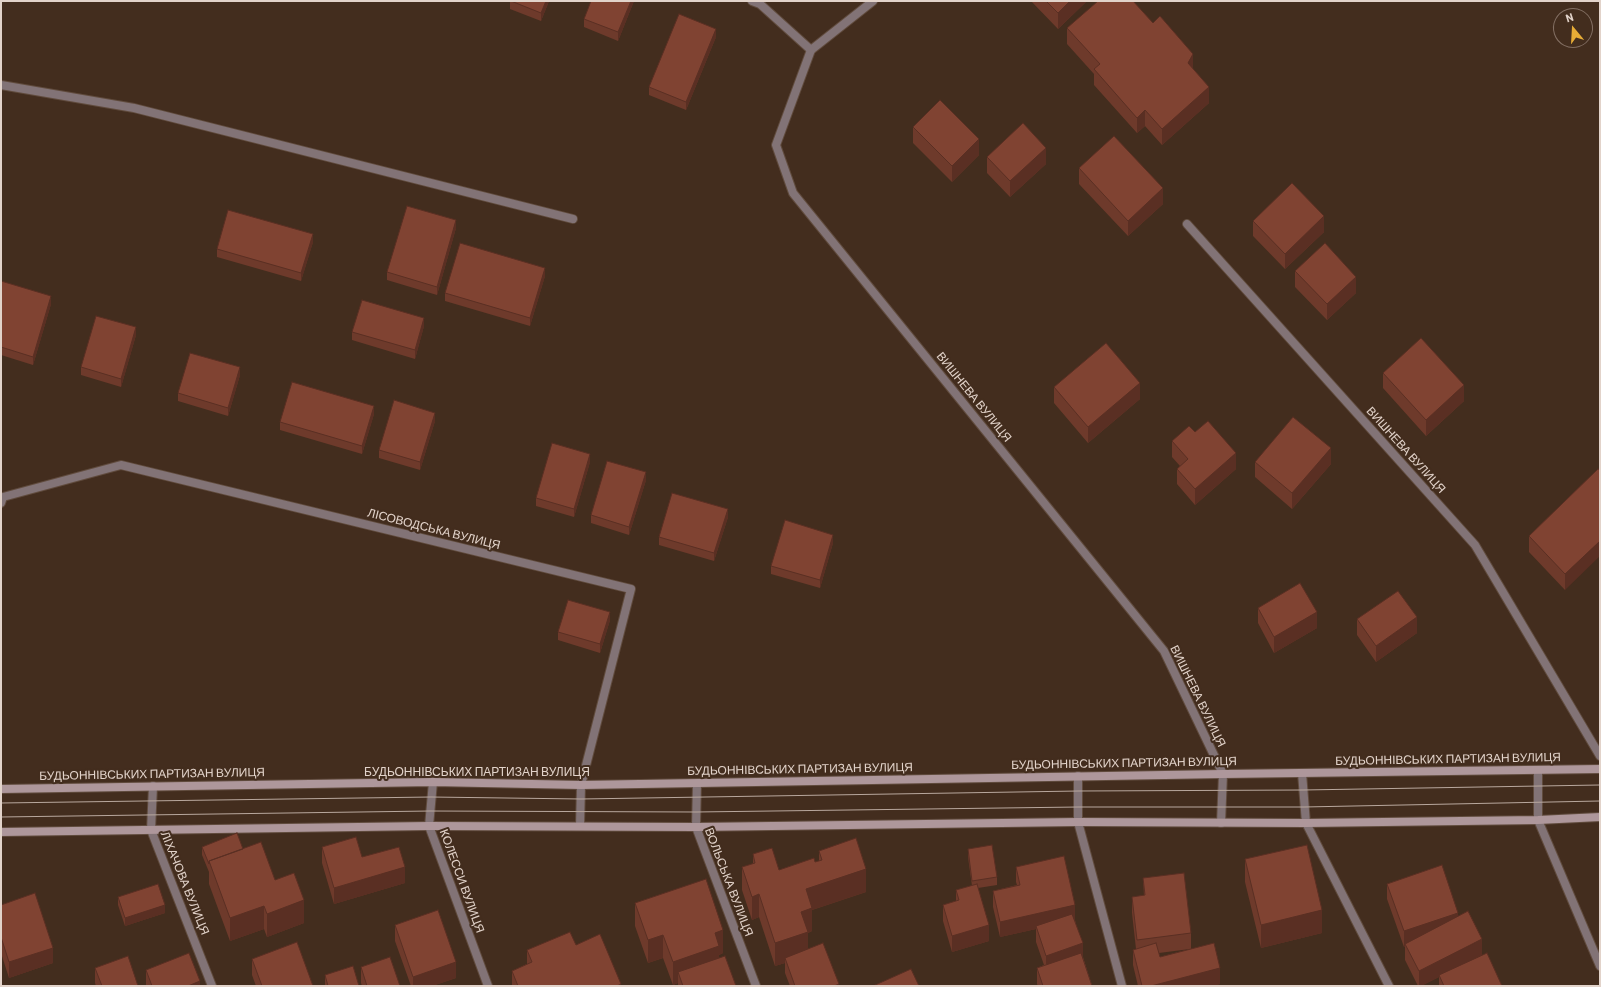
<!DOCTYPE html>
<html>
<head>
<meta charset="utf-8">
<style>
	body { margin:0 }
	#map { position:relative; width:1601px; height:987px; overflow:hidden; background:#432d1e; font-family:Barlow,sans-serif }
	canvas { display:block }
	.frame { position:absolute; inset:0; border:2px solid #e2d3ca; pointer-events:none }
	.north { position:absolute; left:1553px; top:8px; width:40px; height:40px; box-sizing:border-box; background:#432d1e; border:1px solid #836f63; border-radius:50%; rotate:342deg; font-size:11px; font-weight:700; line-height:16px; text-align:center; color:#e2d3ca }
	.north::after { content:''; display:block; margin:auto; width:14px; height:18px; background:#e7ac36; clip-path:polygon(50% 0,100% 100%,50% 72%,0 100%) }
</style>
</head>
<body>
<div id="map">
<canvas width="1601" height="987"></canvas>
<div class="frame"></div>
<div class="north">N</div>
</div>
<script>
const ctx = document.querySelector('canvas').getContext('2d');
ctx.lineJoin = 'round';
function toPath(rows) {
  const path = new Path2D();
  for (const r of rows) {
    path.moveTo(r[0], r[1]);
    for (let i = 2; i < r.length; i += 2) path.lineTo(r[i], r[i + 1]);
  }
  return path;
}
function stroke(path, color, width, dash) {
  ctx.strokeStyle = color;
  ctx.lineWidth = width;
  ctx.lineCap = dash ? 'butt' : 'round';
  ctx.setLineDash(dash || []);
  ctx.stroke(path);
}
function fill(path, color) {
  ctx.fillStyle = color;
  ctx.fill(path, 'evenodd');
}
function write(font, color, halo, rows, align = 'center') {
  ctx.font = font + ' Barlow,sans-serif';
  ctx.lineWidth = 4;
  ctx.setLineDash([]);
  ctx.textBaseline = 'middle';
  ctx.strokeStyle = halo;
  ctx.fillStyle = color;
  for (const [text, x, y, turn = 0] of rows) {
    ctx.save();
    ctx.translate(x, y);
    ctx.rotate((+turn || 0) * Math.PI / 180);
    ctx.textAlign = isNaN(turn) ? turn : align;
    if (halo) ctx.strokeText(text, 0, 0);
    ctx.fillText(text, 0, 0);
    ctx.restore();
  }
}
const lane = toPath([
	[811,50,873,1],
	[1,85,134,108,573,219]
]);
const street = toPath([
	[752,1,760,4,811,50,776,145,793,193,1164,651,1223,774,1221,823],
	[1187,224,1475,545,1600,756],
	[1,503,3,497,121,465,631,589,581,785,580,826],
	[1538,770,1538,820,1600,966],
	[1302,773,1306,823,1389,986],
	[1078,776,1078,822,1122,986],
	[433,782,429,826,488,986],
	[697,783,696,827,756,986],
	[153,786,151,830,212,986]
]);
const secondary = toPath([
	[1,789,433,782,581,785,1223,774,1600,769],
	[1,832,429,826,696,827,1078,822,1306,823,1538,820,1600,817]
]);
stroke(lane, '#604b3d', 10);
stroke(street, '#604b3d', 10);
stroke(secondary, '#604b3d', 10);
stroke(lane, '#827376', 8);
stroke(street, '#827376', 8);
stroke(secondary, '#ae979b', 8);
stroke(toPath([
	[1,803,431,797,581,799,1078,791,1303,790,1600,785],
	[1,817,430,811,696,812,1078,807,1304,807,1600,801]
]), '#b9a89e', 1);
fill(toPath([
	[510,1,549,1,541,21,510,9],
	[634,1,618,41,584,27,584,19],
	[1031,1,1087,1,1058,29],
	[1067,28,1193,70,1209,103,1162,145,1145,126,1137,133,1094,85,1094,74,1067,44],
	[716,37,686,110,649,95,649,87],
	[913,127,979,155,952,182,913,143],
	[987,157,1046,164,1010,197,987,173],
	[1079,168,1163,204,1128,236,1079,184],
	[1253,221,1324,232,1285,269,1253,236],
	[456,228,437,295,387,280,387,272],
	[313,242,301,281,217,257,217,249],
	[1295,271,1356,293,1327,320,1295,287],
	[545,276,530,326,445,301,445,293],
	[1,281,51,304,33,365,1,355],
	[424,326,415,359,352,340,352,332],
	[136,335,121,387,81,375,81,367],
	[1383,373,1464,401,1426,436,1383,388],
	[240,375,228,416,178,401,178,393],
	[1054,387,1140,399,1088,443,1054,403],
	[374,414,362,454,280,430,280,422],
	[435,421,420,470,379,458,379,450],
	[1195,432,1236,469,1195,505,1177,484,1177,469,1180,466,1172,457,1172,441],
	[590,462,574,517,536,506,536,498],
	[1255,462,1331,464,1292,509,1255,477],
	[1598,469,1565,590,1529,552,1529,536],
	[646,480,629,535,591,523,591,515],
	[728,517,714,561,659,545,659,537],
	[833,543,820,588,771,574,771,566],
	[1258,608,1317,628,1274,653,1258,623],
	[1357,619,1417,633,1376,662,1357,635],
	[610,620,600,653,558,640,558,632],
	[202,847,243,849,275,880,304,923,267,937,264,929,230,941,209,884,209,872,202,855],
	[322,847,405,883,334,904,322,863],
	[968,849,997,877,997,885,978,888,989,941,952,952,943,921,943,905,956,901,956,890,972,886,968,857],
	[819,851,866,892,812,910,812,931,808,933,808,949,839,986,790,986,785,973,785,963,775,966,759,917,752,920,742,890,742,867,753,864,753,854,779,870,819,861],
	[1245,859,1322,933,1261,948,1245,882],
	[1016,867,1075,920,1083,957,1092,986,1038,986,1037,984,1037,968,1044,965,1036,942,1036,929,1000,937,993,907,993,891,1017,885,1016,882],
	[1143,878,1191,933,1191,949,1220,984,1212,986,1138,986,1133,965,1133,950,1136,949,1132,913,1132,897,1144,896],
	[1190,949,1160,957,1159,953],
	[1387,884,1458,916,1482,955,1467,962,1502,986,1439,986,1439,977,1421,986,1418,986,1405,960,1405,947,1404,947,1387,899],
	[118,897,165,913,125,926,118,905],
	[635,903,723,953,719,955,719,958,736,986,678,986,678,983,673,985,663,958,648,963,635,926],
	[1,905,53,963,9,978,1,953],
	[395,925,456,978,432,986,411,986,395,941],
	[576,945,621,986,512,986,512,971,527,964,527,950],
	[252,959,313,986,256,986,252,975],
	[361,967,400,986,362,986,361,983],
	[95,968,138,986,96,986,95,983],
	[146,970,200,986,146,986],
	[325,975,359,986,325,986]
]), '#6e3a2b');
fill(toPath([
	[546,1,549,1,541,21,541,13],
	[631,1,634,1,618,41,618,32],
	[1070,1,1087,1,1058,29,1058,13],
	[716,29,716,37,686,110,686,102],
	[1193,54,1193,70,1188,63],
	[1209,87,1209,103,1162,145,1162,129],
	[1145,110,1145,126,1137,133,1137,118],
	[979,139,979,155,952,182,952,166],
	[1046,148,1046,164,1010,197,1010,181],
	[1163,188,1163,204,1128,236,1128,221],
	[1324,216,1324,232,1285,269,1285,254],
	[456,220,456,228,437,295,437,287],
	[313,234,313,242,301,281,301,273],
	[545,268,545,276,530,326,530,318],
	[1356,277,1356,293,1327,320,1327,304],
	[51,296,51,304,33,365,33,357],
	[424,318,424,326,415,359,415,350],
	[136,327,136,335,121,387,121,379],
	[240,367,240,375,228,416,228,408],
	[1140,383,1140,399,1088,443,1088,427],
	[1464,385,1464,401,1426,436,1426,420],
	[374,406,374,414,362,454,362,446],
	[435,413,435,421,420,470,420,462],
	[1331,448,1331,464,1292,509,1292,493],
	[1236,453,1236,469,1195,505,1195,489],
	[590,454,590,462,574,517,574,509],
	[646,472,646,480,629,535,629,527],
	[728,509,728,517,714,561,714,553],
	[833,535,833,543,820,588,820,580],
	[1600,541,1600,556,1565,590,1565,574],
	[610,612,610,620,600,653,600,644],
	[1317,612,1317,628,1274,653,1274,637],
	[1417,617,1417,633,1376,662,1376,646],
	[405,867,405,883,334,904,334,888],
	[866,869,866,892,812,910,812,931,808,933,808,955,785,958,785,963,775,966,775,943,806,889],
	[759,894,759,917,752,920,752,897],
	[304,900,304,923,267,937,267,914],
	[165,905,165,913,125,926,125,918],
	[1075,905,1075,920,1037,929,1036,926,1036,929,1000,937,1000,922],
	[264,906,264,929,230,941,230,918],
	[1322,910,1322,933,1261,948,1261,925],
	[1458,913,1458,929,1405,944,1405,947,1404,947,1404,931],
	[989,925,989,941,952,952,952,936],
	[723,930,723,953,719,955,719,969,678,972,678,983,673,985,673,962,715,933],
	[663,935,663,958,648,963,648,940],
	[1482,939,1482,955,1440,976,1439,975,1439,977,1421,986,1419,986,1419,971],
	[1083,943,1083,959,1046,971,1046,956],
	[53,948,53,963,9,978,9,962],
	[456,962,456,978,432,986,413,986,413,977],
	[1220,968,1220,984,1212,986,1151,986],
	[200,981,200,986,188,986]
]), '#5a2f23');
const building = toPath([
	[511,1,546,1,541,13,511,1],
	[591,1,631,1,618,32,584,19,591,1],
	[1046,1,1070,1,1058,13,1046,1],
	[1098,1,1133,1,1153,23,1160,16,1193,54,1188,63,1209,87,1162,129,1145,110,1137,118,1094,69,1100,64,1067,28,1098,1],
	[679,14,716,29,686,102,649,87,679,14],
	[940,100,979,139,952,166,913,127,940,100],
	[1023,123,1046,148,1010,181,987,157,1023,123],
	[1114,136,1163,188,1128,221,1079,168,1114,136],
	[1292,183,1324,216,1285,254,1253,221,1292,183],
	[407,206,456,220,437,287,387,272,407,206],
	[228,210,313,234,301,273,217,249,228,210],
	[460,243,545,268,530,318,445,293,460,243],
	[1325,243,1356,277,1327,304,1295,271,1325,243],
	[1,281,51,296,33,357,1,347,1,281],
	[362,300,424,318,415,350,352,332,362,300],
	[96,316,136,327,121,379,81,367,96,316],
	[1421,338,1464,385,1426,420,1383,373,1421,338],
	[1106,343,1140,383,1088,427,1054,387,1106,343],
	[190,353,240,367,228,408,178,393,190,353],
	[292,382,374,406,362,446,280,422,292,382],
	[394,400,435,413,420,462,379,450,394,400],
	[1293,417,1331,448,1292,493,1255,462,1293,417],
	[1208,421,1236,453,1195,489,1177,469,1188,459,1172,441,1189,426,1195,432,1208,421],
	[552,443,590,454,574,509,536,498,552,443],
	[607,461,646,472,629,527,591,515,607,461],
	[1598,469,1600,470,1600,541,1565,574,1529,536,1598,469],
	[672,493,728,509,714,553,659,537,672,493],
	[785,520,833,535,820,580,771,566,785,520],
	[1300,583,1317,612,1274,637,1258,608,1300,583],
	[1398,591,1417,617,1376,646,1357,619,1398,591],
	[568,600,610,612,600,644,558,632,568,600],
	[237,833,243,849,209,861,209,864,202,847,237,833],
	[356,837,362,857,399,847,405,867,334,888,322,847,356,837],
	[856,838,866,869,806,889,812,908,801,912,808,932,775,943,759,894,752,897,742,867,755,863,753,854,772,848,779,870,814,858,815,862,822,860,819,851,856,838],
	[261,842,275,880,294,873,304,900,267,914,264,906,230,918,209,861,261,842],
	[992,845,997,877,972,881,968,849,992,845],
	[1307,845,1322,910,1261,925,1245,859,1307,845],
	[1064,856,1075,905,1000,922,993,891,1020,885,1016,867,1064,856],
	[1442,865,1458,913,1404,931,1387,884,1442,865],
	[1184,873,1191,933,1137,940,1132,897,1145,895,1143,878,1184,873],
	[706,879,723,930,715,933,719,946,673,962,663,935,648,940,635,903,706,879],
	[158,884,165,905,125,918,118,897,158,884],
	[977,884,989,925,952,936,943,905,959,900,956,890,977,884],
	[35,893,53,948,9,962,1,937,1,905,35,893],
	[438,910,456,962,413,977,395,925,438,910],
	[1468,911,1482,939,1419,971,1405,944,1468,911],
	[1072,914,1083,943,1046,956,1036,926,1072,914],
	[570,932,576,945,600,934,621,984,617,986,518,986,512,971,532,962,527,950,570,932],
	[297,942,313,986,262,986,252,959,297,942],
	[823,943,839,984,834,986,795,986,785,958,823,943],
	[1156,943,1160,957,1214,943,1220,968,1151,986,1142,986,1133,950,1156,943],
	[189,953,200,981,188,986,152,986,146,970,189,953],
	[1081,953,1092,986,1043,986,1037,968,1081,953],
	[1487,953,1502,986,1444,986,1439,975,1487,953],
	[128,956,138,986,102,986,95,968,128,956],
	[725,956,736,986,683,986,678,972,725,956],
	[390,957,400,986,367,986,361,967,390,957],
	[353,966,359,986,328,986,325,975,353,966],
	[911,969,919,986,873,986,911,969]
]);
fill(building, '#804332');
stroke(building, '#5a2f23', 1);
write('12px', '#e2d3ca', '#432d1e', [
	["ВИШНЕВА ВУЛИЦЯ",974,397,51],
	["ВИШНЕВА ВУЛИЦЯ",1406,450,48],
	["ЛІСОВОДСЬКА ВУЛИЦЯ",434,529,14],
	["ВИШНЕВА ВУЛИЦЯ",1198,696,64],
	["БУДЬОННІВСЬКИХ ПАРТИЗАН ВУЛИЦЯ",1448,759,-1],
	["БУДЬОННІВСЬКИХ ПАРТИЗАН ВУЛИЦЯ",1124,763,-1],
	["БУДЬОННІВСЬКИХ ПАРТИЗАН ВУЛИЦЯ",800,769,-1],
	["БУДЬОННІВСЬКИХ ПАРТИЗАН ВУЛИЦЯ",477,772],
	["БУДЬОННІВСЬКИХ ПАРТИЗАН ВУЛИЦЯ",152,774,-1],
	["КОЛЕССИ ВУЛИЦЯ",462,881,70],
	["ВОЛЬСЬКА ВУЛИЦЯ",729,882,69],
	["ЛІХАЧОВА ВУЛИЦЯ",185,883,68]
]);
</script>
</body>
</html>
